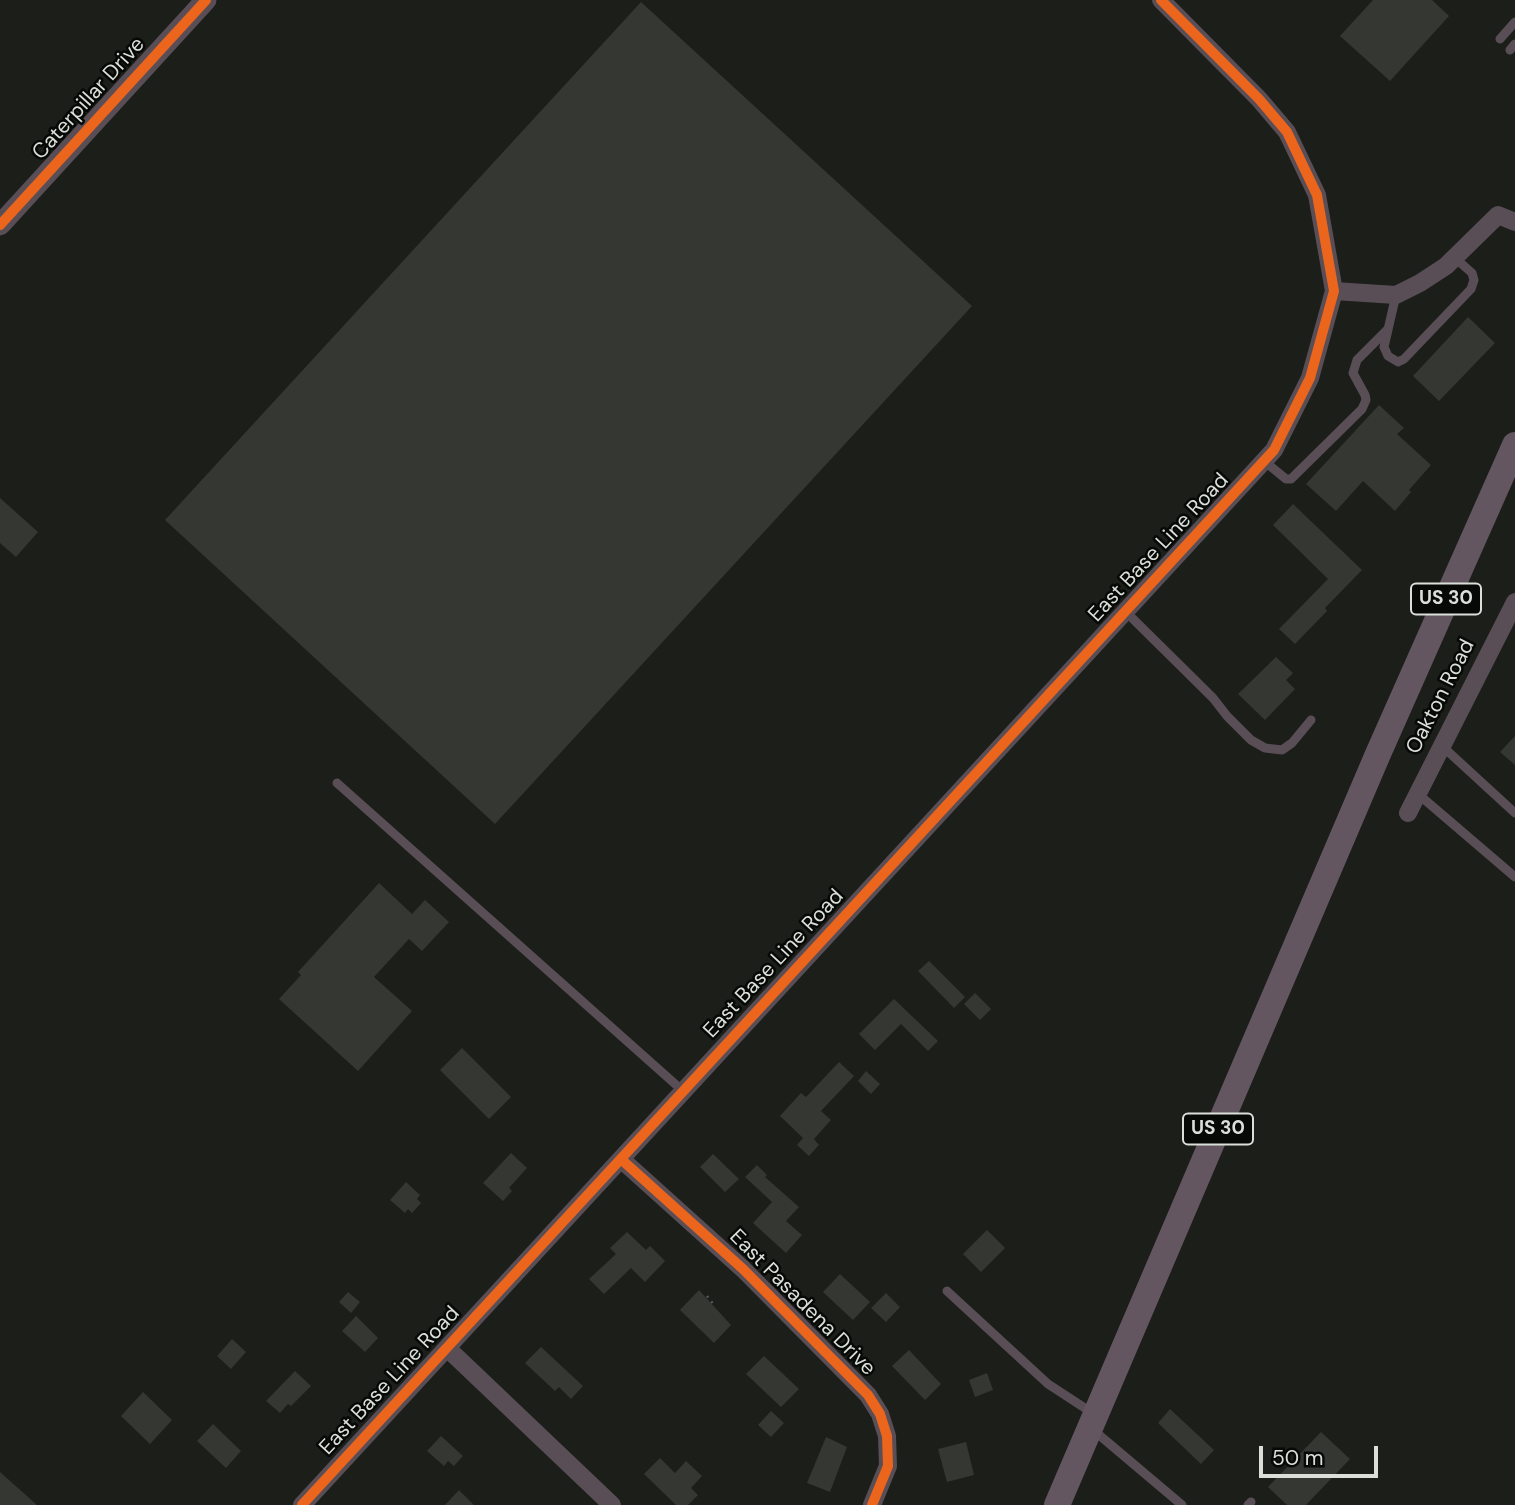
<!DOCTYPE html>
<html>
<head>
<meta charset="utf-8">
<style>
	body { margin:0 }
	#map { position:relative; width:1515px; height:1505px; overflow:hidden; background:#1b1e19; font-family:"DM Sans",sans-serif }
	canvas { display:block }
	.scale { position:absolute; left:1259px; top:1446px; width:119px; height:32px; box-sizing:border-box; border:4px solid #dbdfd9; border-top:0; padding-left:9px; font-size:21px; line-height:24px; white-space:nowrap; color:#dbdfd9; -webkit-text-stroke:5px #060906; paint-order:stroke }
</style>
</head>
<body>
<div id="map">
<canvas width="1515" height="1505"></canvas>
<div class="scale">50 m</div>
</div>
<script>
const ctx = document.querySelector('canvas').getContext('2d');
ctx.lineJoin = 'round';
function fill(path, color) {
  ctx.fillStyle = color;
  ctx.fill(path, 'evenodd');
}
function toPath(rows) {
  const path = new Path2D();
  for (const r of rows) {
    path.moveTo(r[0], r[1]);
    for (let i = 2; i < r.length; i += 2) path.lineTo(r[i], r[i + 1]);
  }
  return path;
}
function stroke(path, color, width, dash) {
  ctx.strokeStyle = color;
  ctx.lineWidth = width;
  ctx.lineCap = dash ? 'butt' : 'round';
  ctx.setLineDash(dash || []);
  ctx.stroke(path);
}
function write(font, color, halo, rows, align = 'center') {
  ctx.font = font + ' "DM Sans",sans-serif';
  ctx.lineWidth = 5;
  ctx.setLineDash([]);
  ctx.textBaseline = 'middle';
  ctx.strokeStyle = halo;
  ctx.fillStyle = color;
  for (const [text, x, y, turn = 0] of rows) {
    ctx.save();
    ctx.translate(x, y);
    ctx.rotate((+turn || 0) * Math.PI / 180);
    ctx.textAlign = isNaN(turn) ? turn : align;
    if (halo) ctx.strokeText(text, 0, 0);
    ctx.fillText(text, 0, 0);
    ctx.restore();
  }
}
fill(toPath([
	[1373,0,1432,0,1449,16,1390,81,1340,36],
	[641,2,972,306,495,824,165,520],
	[1468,317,1495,343,1439,401,1413,376],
	[1379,405,1404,428,1397,434,1431,465,1409,490,1411,492,1395,511,1363,481,1336,511,1306,484],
	[0,498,38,532,16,557,0,543],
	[1293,504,1362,570,1325,608,1327,611,1295,644,1279,629,1328,579,1273,525],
	[1276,657,1293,673,1286,680,1295,689,1265,720,1238,694],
	[1515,736,1515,765,1500,752],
	[379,883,412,914,425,900,449,922,422,951,409,939,374,977,412,1011,358,1071,279,999,301,975,298,972],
	[929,961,965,997,954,1008,918,971],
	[975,993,991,1009,980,1020,964,1004],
	[894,999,938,1041,928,1051,901,1024,875,1050,859,1034],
	[462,1048,511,1097,489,1119,440,1070],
	[839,1062,854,1076,821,1111,831,1120,814,1139,819,1145,809,1156,797,1145,803,1138,780,1116,801,1093,806,1097],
	[866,1071,880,1084,871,1094,858,1081],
	[511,1153,527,1168,509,1188,512,1191,503,1201,483,1183],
	[713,1154,739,1179,725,1192,700,1167],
	[757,1165,767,1175,765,1177,799,1207,786,1221,802,1235,786,1253,753,1223,772,1202,745,1177],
	[406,1182,420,1195,417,1199,421,1203,412,1213,408,1209,405,1213,390,1200],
	[987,1230,1005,1248,981,1272,963,1254],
	[627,1232,646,1250,650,1246,665,1261,645,1282,631,1268,604,1294,589,1279,616,1254,610,1248],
	[840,1274,870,1302,853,1320,823,1292],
	[699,1290,731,1325,714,1343,680,1310],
	[348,1292,360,1302,351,1313,339,1302],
	[886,1293,900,1307,886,1322,871,1308],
	[356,1316,378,1338,365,1352,342,1331],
	[232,1339,246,1352,231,1369,217,1356],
	[541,1347,583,1386,571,1399,559,1387,555,1391,525,1363],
	[909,1350,941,1384,925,1400,892,1366],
	[764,1356,799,1389,781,1407,746,1374],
	[295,1371,311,1386,291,1406,288,1404,280,1413,266,1401],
	[987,1373,993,1390,975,1397,969,1380],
	[143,1392,172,1420,150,1444,121,1416],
	[1170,1409,1214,1450,1201,1464,1158,1423],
	[771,1411,784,1423,771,1437,758,1425],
	[213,1424,241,1451,226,1468,197,1441],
	[1321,1432,1350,1459,1306,1505,1287,1505,1268,1487],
	[441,1436,463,1456,454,1466,448,1461,444,1466,427,1451],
	[826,1437,847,1447,830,1492,807,1483],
	[966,1442,974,1475,947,1482,938,1449],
	[660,1458,675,1473,686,1461,702,1476,691,1488,698,1495,688,1505,676,1505,644,1474],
	[0,1472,37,1505,0,1505],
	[459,1490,474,1505,445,1505]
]), '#353733');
stroke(toPath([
	[707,1296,714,1305]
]), '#5c565a', 2.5, [2, 5]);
stroke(toPath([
	[1500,39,1515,22],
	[1510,50,1515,44],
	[1396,295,1384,347,1388,356,1398,362,1404,359,1471,289,1474,280,1472,273,1455,258],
	[1264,461,1286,479,1291,479,1362,409,1366,400,1365,395,1353,373,1357,360,1387,330],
	[1126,612,1213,698,1227,716,1251,740,1265,748,1282,750,1292,743,1311,720],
	[1442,746,1515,813],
	[337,783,683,1091],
	[1418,794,1515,877],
	[947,1291,1048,1384,1094,1414],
	[1092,1429,1182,1505],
	[1248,1505,1251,1502]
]), '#594e56', 9);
stroke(toPath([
	[1334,291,1396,295,1420,283,1446,266,1498,215,1515,222],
	[1408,813,1515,602],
	[622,1160,743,1269,868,1395,880,1414,887,1436,888,1466,872,1505],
	[447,1348,612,1505],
	[302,1505,1274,450,1310,378,1334,291,1317,195,1287,132,1259,99,1161,0]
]), '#594e56', 18);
stroke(toPath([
	[0,225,206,0]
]), '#594e56', 21);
stroke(toPath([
	[1057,1505,1378,754,1515,445]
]), '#645660', 26);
stroke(toPath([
	[0,225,206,0],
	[622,1160,743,1269,868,1395,880,1414,887,1436,888,1466,872,1505],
	[302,1505,1274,450,1310,378,1334,291,1317,195,1287,132,1259,99,1161,0]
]), '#eb651d', 10);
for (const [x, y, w] of [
	[1446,599,70],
	[1218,1129,70]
]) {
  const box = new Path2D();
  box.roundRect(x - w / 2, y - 15.5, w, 31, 5);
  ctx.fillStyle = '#060906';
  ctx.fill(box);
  stroke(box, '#dbdfd9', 2);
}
write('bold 19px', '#dbdfd9', null, [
	["US 30",1446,599],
	["US 30",1218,1129]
]);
write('21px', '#dbdfd9', '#060906', [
	["Caterpillar Drive",89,99,-48],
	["East Base Line Road",1159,548,-47],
	["Oakton Road",1441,697,-63],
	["East Base Line Road",774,964,-47],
	["East Pasadena Drive",802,1303,45],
	["East Base Line Road",390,1381,-47]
]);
</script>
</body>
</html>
